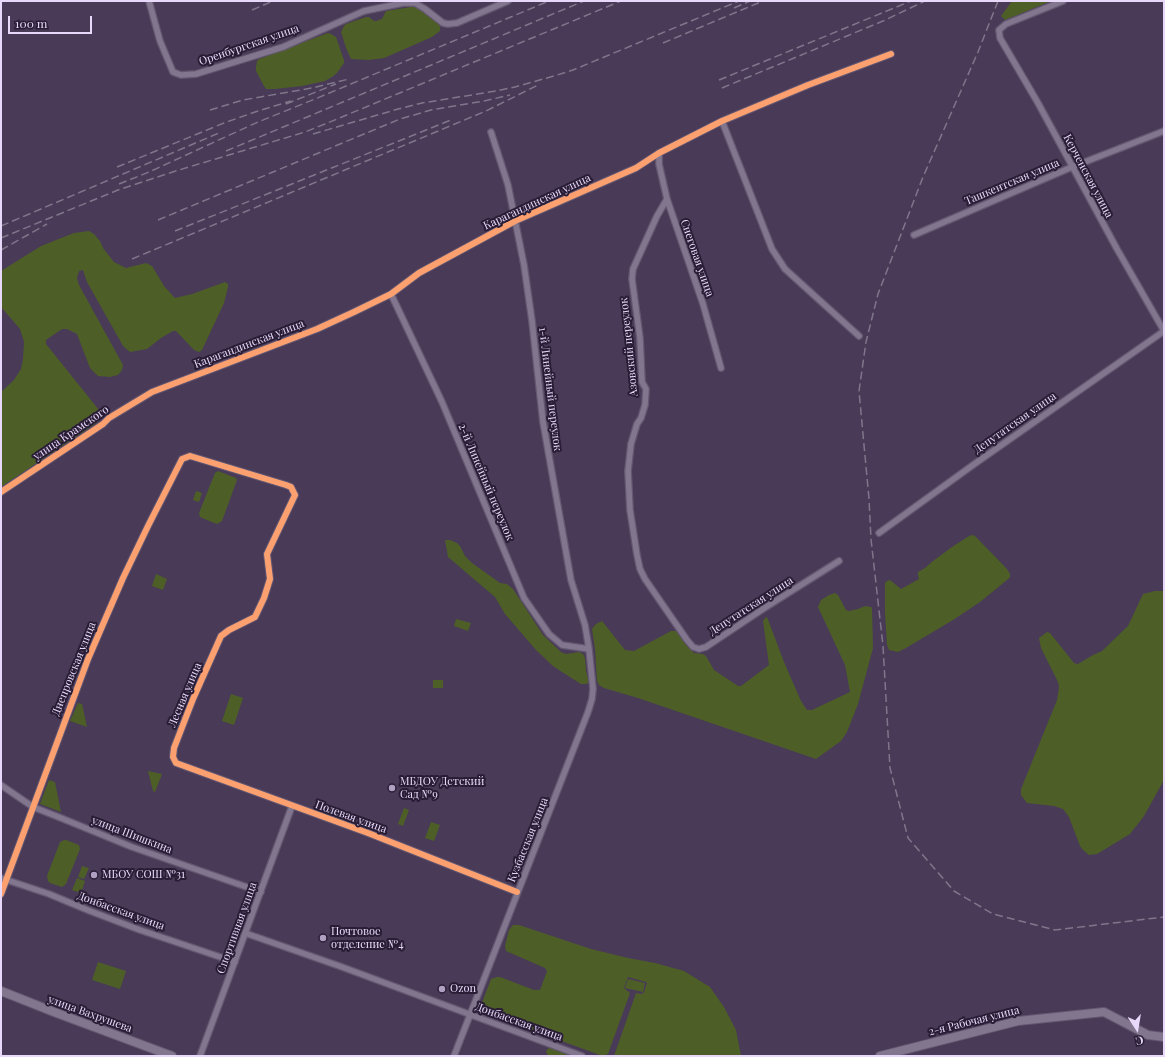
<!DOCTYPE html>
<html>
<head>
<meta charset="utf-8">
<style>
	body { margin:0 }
	#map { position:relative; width:1165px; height:1057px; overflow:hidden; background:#493a57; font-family:"Playfair Display",serif }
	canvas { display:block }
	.frame { position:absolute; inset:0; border:2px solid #e8d9fb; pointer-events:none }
	.north { position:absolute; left:1117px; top:1009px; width:40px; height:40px; -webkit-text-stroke:3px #291d36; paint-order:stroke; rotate:168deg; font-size:11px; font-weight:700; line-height:16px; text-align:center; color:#e8d9fb }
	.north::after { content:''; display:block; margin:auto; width:14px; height:18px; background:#e8d9fb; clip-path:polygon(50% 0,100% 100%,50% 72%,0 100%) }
	.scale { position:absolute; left:8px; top:16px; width:84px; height:18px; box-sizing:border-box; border:2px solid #e8d9fb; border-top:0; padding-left:5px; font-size:12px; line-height:14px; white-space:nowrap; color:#e8d9fb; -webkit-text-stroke:3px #291d36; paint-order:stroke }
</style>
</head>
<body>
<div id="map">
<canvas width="1165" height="1057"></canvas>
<div class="frame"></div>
<div class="north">С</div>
<div class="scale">100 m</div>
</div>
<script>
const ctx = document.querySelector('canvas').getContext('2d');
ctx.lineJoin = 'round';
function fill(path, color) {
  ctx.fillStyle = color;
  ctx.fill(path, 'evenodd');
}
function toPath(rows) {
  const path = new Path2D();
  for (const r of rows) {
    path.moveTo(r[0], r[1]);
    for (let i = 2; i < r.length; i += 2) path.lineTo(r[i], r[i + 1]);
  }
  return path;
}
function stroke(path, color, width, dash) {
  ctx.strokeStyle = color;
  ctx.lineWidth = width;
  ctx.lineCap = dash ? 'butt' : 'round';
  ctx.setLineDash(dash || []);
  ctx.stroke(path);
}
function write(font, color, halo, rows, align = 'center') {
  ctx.font = font + ' "Playfair Display",serif';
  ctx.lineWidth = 4;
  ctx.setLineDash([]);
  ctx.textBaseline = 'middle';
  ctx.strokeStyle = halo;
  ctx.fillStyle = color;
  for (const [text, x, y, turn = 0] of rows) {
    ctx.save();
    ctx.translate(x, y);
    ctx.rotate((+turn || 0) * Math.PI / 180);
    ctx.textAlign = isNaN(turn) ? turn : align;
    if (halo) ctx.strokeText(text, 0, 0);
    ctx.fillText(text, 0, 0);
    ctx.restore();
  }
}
fill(toPath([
	[1012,1,1051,1,1005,20,1001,16],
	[411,7,416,7,425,13,439,24,440,27,440,31,432,37,384,58,369,60,351,59,346,48,341,32,344,26,346,24,366,17,369,17,374,21,376,21,382,19,386,11],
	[328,33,331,34,336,37,344,60,344,63,337,73,332,77,325,81,302,86,275,89,266,89,264,86,256,71,256,67,257,61,259,59],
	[89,231,94,234,100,241,103,248,114,262,126,268,146,263,152,266,164,286,175,298,192,294,225,282,228,284,228,287,224,303,202,350,199,352,194,350,176,331,173,331,161,338,147,349,130,352,123,346,87,282,83,270,79,271,77,278,79,285,123,365,122,370,118,375,110,377,98,376,90,368,77,334,67,329,62,329,46,340,46,344,99,410,102,411,103,417,95,424,1,487,1,392,14,380,21,369,23,359,24,342,20,329,1,307,1,271,41,246,74,233],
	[218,471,236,478,237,480,222,521,217,524,202,518,200,517,199,513,215,473],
	[196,491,202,493,199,502,193,500],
	[973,535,975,536,1007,569,1010,574,1010,577,1007,580,980,602,953,620,906,648,898,652,889,650,887,645,885,613,885,583,887,581,890,580,901,589,919,579,918,575,918,572,925,568,933,561,952,547,969,536],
	[445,540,450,540,457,543,460,546,465,556,472,563,500,583,507,584,513,589,543,635,561,652,566,654,579,652,583,654,585,658,586,671,589,682,588,683,586,684,581,684,562,672,553,666,536,650,505,614,495,597,448,557],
	[156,574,167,579,163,590,152,586],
	[1155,591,1164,591,1164,780,1144,816,1130,834,1097,854,1089,855,1083,850,1080,846,1069,817,1063,809,1054,806,1027,803,1021,795,1021,789,1057,700,1059,687,1058,682,1041,648,1039,638,1047,632,1050,633,1074,663,1078,664,1093,655,1102,651,1128,626,1143,594],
	[835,593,838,595,846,610,849,611,858,609,865,606,871,607,872,608,873,648,858,704,847,732,841,741,816,759,638,698,604,688,599,685,597,681,595,649,592,629,596,624,602,621,625,650,634,651,671,631,676,631,686,645,694,653,703,654,706,656,714,670,738,686,741,686,769,665,763,621,766,617,767,617,784,662,801,701,807,710,812,710,850,692,845,665,818,607,821,600,829,595],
	[456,619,471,623,468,631,454,626],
	[433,680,443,680,443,688,433,688],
	[231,694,243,698,234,725,222,721],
	[78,703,82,704,87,727,70,721],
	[148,771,162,774,155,792,153,791],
	[49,780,55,782,61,812,40,804],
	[404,808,409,810,403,826,398,824],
	[431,822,440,825,434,841,425,838],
	[64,840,66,840,79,845,80,849,66,884,62,887,50,883,48,881,47,876,60,842],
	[82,866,89,868,84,879,78,877],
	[77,878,85,881,81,893,72,890],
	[513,925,519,925,591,949,628,958,655,963,684,971,710,987,724,1007,736,1030,741,1056,614,1056,636,993,642,994,644,992,647,983,646,982,628,977,624,988,630,993,608,1054,605,1055,600,1055,484,1013,480,1008,491,979,497,977,500,977,534,990,540,990,547,971,545,968,506,951,505,946,509,930],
	[98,962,126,971,120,989,92,980],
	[628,979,645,983,643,992,625,988],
	[550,1047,571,1056,548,1056,546,1051]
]), '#4d5f27');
const minor = toPath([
	[149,1,160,41,173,72,181,75,196,74,283,47,364,11,403,3,415,3,425,9,443,23,448,24,457,23,508,1],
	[1063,1,1006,24,999,30,1000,38,1038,103,1117,249,1164,331],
	[722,121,772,249,785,269,859,336],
	[659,153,659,164,667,199,703,304,721,368],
	[667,199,657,216,633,269,632,279,640,338,642,382,646,389,645,405,641,418,637,424,631,444,628,471,630,510,637,555,640,569,645,579,687,640,693,647,699,649,706,647,766,607,839,561],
	[914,235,1072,167,1164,131],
	[391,294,442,402,524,598,549,634,562,645,589,649],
	[1,492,103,424,109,418,152,392,317,329,354,312,391,294,419,273,515,221,636,168,659,153,722,121,808,85,891,54],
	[879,533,973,465,1164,331],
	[1,785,33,807,61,818,132,847,261,892],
	[1,878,49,894,90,911,140,930,235,962],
	[1,894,88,659,123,578,148,526,182,459,190,456,286,485,291,487,295,495,267,554,270,579,264,598,255,617,229,630,221,636,193,699,174,748,173,757,176,763,368,833,517,892],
	[245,933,342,967,582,1056],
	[200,1056,292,806],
	[454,1056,588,712,592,699,593,689,589,649,585,625,571,580,543,422,532,321,524,265,508,185,491,132]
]);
const secondary = toPath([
	[1,991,54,1012,172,1056],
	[880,1056,1018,1021,1104,1012,1148,1035,1164,1037]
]);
stroke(minor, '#645771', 8);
stroke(secondary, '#645771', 10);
stroke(minor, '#81768d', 5.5);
stroke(secondary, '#81768d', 8);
stroke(toPath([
	[998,1,978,52,923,177,878,294,866,342,859,391,869,499,871,539,883,646,890,768,908,838,954,891,993,914,1055,930,1164,917],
	[734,8,750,1],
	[252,10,273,1],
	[663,43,763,1],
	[719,80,911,1],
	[722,88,883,21,925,1],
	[286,104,336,84],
	[210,110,243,100,312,88,349,79],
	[313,134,398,109,422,103,496,91,515,87,554,76,573,70,739,1],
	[226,151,584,1],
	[117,167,224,123,255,112,291,101],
	[119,184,149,172,258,122,315,99,549,1],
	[158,220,400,119,431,110,484,101,510,95],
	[1,226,219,133],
	[175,231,451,120],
	[1,238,118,190,179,170,305,132,325,124,621,1],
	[1,250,47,224],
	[132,259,486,111,538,85]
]), '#80768b', 1.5, [8, 4]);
stroke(toPath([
	[1,492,103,424,109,418,152,392,317,329,354,312,391,294,419,273,515,221,636,168,659,153,722,121,808,85,891,54],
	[1,894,88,659,123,578,148,526,182,459,190,456,286,485,291,487,295,495,267,554,270,579,264,598,255,617,229,630,221,636,193,699,174,748,173,757,176,763,368,833,517,892]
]), '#fca06f', 6);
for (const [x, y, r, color] of [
	[392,788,4,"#b0a1c2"],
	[94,875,4,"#b0a1c2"],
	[323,938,4,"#b0a1c2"],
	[442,989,4,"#b0a1c2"]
]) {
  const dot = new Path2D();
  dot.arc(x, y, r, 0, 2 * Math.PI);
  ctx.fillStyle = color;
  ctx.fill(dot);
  stroke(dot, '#291d36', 1.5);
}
write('11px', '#e8d9fb', '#291d36', [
	["Оренбургская улица",249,45,-19],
	["Керченская улица",1088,176,62],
	["Ташкентская улица",1012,182,-23],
	["Карагандинская улица",537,202,-25],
	["Снеговая улица",697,258,71],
	["Карагандинская улица",249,344,-21],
	["Азовский переулок",629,347,-96],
	["1-й Линейный переулок",550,389,83],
	["Депутатская улица",1015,423,-35],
	["улица Крамского",71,433,-34],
	["2-й Линейный переулок",486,482,67],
	["Депутатская улица",751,606,-33],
	["Днепровская улица",74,669,-68],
	["Лесная улица",185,695,-67],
	["Полевая улица",351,817,20],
	["улица Шишкина",132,835,21],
	["Кузбасская улица",528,840,-68],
	["Донбасская улица",121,911,20],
	["Спортивная улица",237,928,-70],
	["улица Вахрушева",90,1014,20],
	["2-я Рабочая улица",974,1021,-14],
	["Донбасская улица",519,1022,20]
]);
write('11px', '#e8d9fb', '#291d36', [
	["МБДОУ Детский",400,782],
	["Сад №9",400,795],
	["МБОУ СОШ №31",102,875],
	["Почтовое",331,932],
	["отделение №4",331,945],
	["Ozon",450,989]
], 'left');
</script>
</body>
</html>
